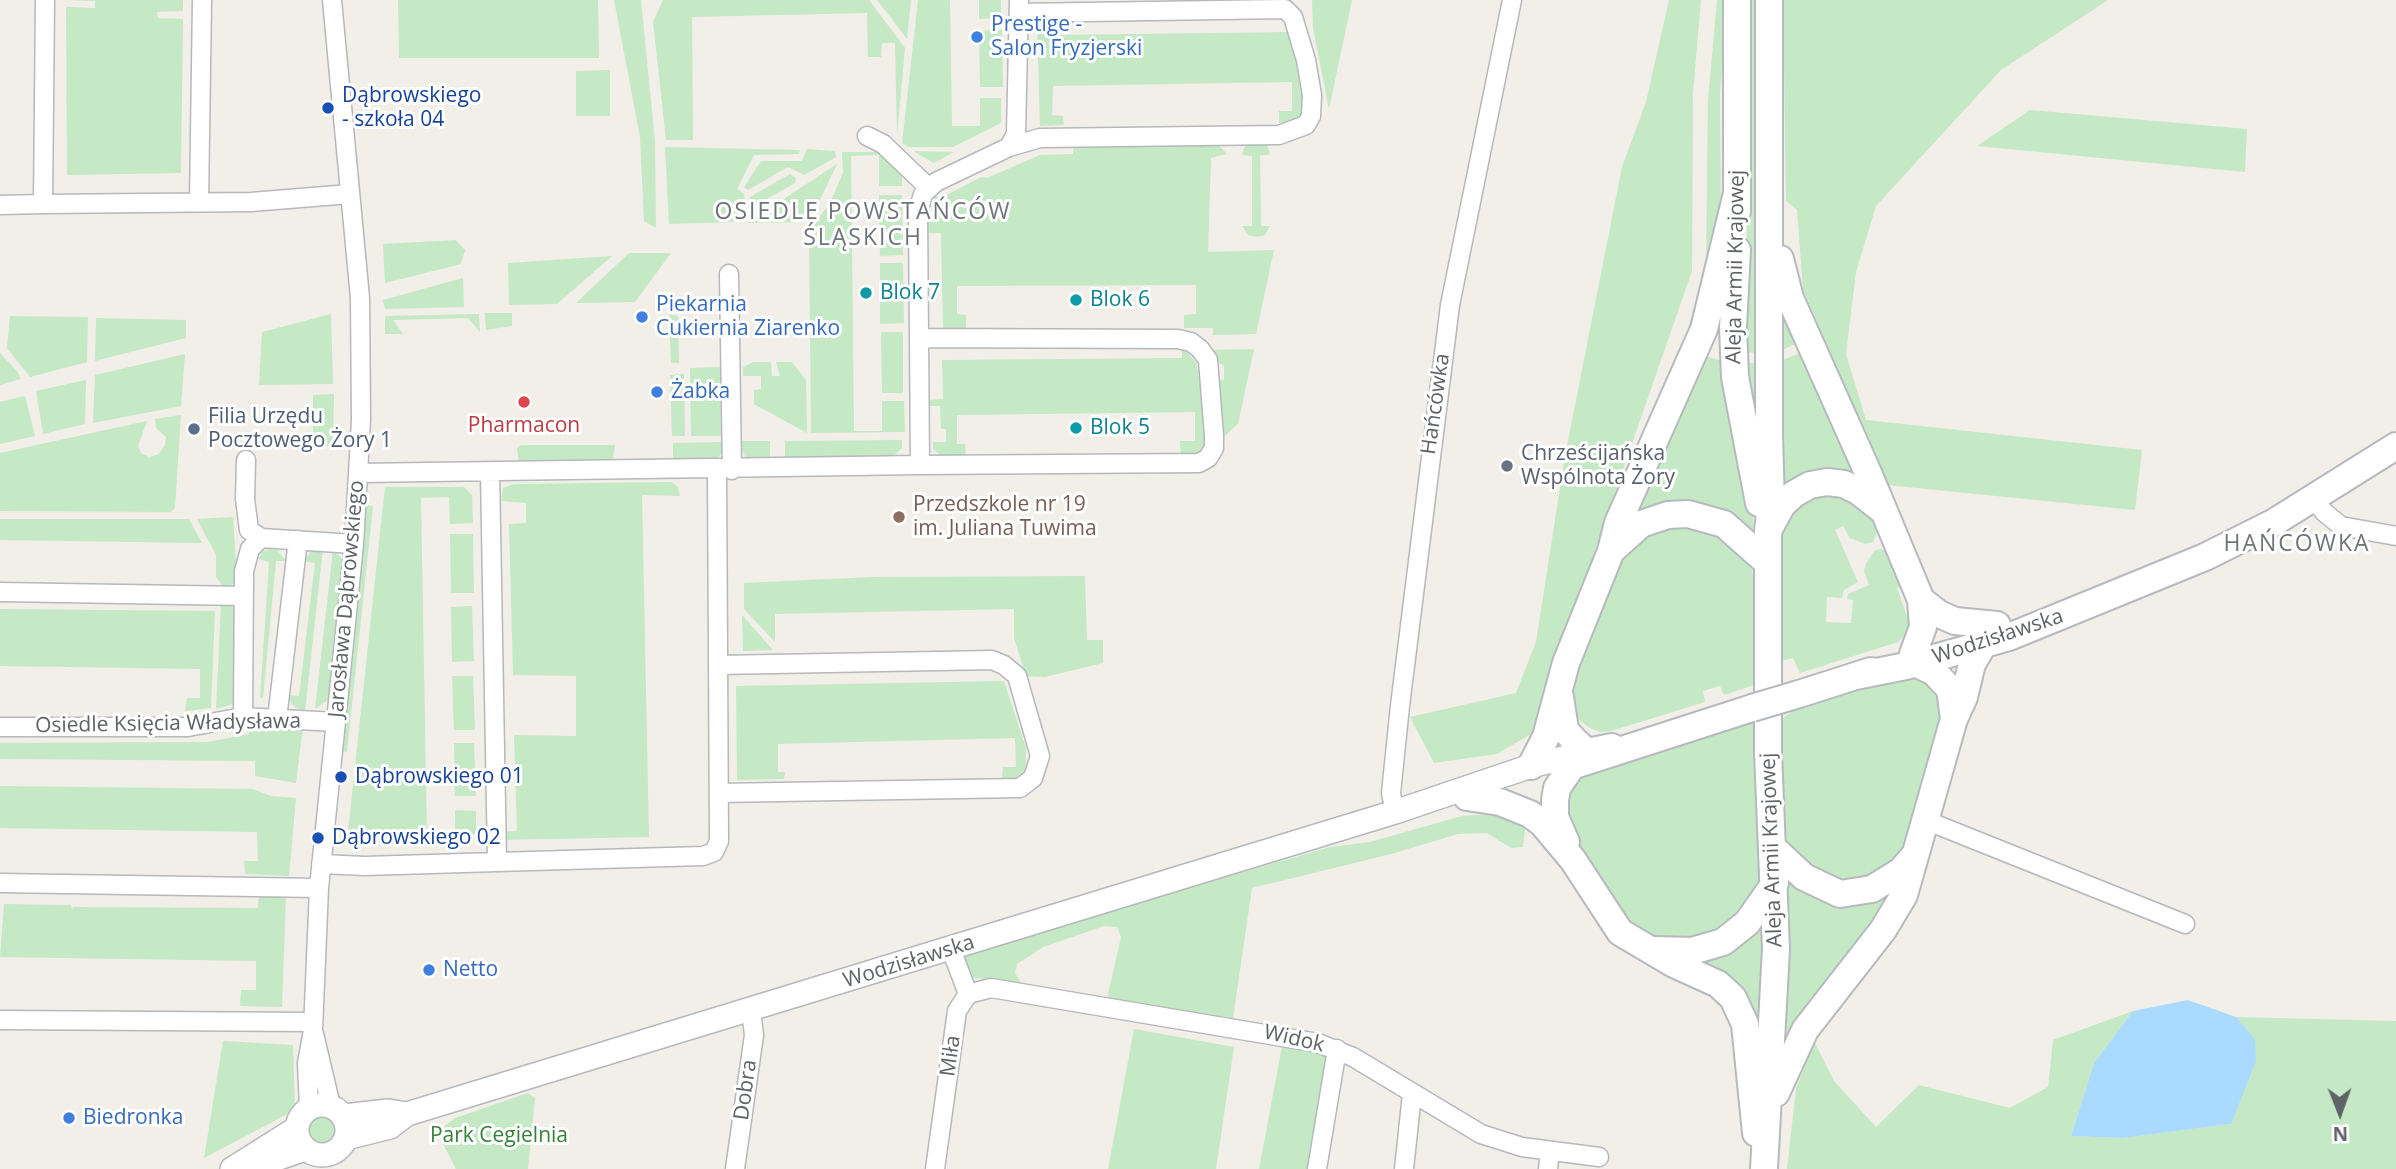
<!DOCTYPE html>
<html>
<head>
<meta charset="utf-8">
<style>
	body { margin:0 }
	#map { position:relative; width:2396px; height:1169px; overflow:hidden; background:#f1efe8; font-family:"Open Sans",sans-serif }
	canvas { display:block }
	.north { position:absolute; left:2305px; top:1078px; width:70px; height:70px; -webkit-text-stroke:5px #fff; paint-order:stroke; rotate:179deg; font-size:19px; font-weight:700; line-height:28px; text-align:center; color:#5f6368 }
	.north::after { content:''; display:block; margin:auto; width:24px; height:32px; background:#5f6368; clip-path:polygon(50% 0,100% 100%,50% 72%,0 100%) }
</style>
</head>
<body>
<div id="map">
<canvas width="2396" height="1169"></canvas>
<div class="north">N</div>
</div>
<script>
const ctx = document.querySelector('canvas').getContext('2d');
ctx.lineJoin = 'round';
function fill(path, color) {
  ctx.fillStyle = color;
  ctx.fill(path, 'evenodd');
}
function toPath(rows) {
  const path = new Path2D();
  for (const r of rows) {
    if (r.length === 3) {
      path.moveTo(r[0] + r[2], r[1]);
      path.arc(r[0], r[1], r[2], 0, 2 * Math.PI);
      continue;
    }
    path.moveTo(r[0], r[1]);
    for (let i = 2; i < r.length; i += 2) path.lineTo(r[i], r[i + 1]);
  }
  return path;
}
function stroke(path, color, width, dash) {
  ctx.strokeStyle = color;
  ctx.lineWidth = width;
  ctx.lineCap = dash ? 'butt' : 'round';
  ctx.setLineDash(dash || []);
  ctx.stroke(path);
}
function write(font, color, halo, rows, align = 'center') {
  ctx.font = font + ' "Open Sans",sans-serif';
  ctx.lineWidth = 6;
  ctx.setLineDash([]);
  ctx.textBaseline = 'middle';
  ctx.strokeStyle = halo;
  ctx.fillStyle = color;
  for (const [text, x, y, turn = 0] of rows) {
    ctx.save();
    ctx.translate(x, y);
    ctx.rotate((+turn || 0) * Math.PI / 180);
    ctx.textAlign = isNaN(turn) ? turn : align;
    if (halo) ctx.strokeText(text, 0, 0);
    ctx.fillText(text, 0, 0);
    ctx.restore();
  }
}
fill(toPath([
	[183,0,183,11,157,12,158,18,183,19,181,173,67,175,66,7,95,8,95,1,65,0],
	[398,0,598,0,599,58,399,58],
	[614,0,641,0,655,142,656,228,644,221,640,137],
	[663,0,869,0,905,48,897,136,895,43,882,43,881,57,868,57,867,13,692,17,693,140,666,140,653,22],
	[877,0,911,0,907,39],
	[918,0,950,0,952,126,980,126,980,98,1001,98,1001,123,953,147,908,147,902,143],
	[979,0,1001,0,1001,18,979,19],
	[1312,0,1352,0,1329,109,1313,28],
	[1669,0,1701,0,1693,93,1692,271,1531,734,1497,754,1434,763,1410,717,1516,693,1536,642,1565,456,1622,167,1646,102],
	[1717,0,1727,0,1720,95,1721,209,1713,278,1686,339,1706,258,1708,100],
	[1746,0,1760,0,1760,353,1740,352,1747,241],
	[1783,0,2108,0,2001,70,1876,206,1856,272,1846,354,1866,420,2142,450,2135,510,1887,485,1803,289,1797,210,1786,201],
	[1037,23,1057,23,1058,35,1292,32,1309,100,1302,121,1279,123,1279,111,1292,111,1292,82,1053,86,1052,115,1063,116,1064,125,1040,126],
	[1002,30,1003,87,980,87,979,31],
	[610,70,610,116,576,116,576,71],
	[2030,110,2247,129,2245,172,1977,146],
	[1251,141,1267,144,1270,155,1260,155,1261,226,1270,226,1265,235,1256,237,1248,235,1242,226,1252,226,1252,156,1242,155,1244,148],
	[1217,143,1227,154,1211,158,1208,252,1274,250,1256,334,1213,335,1213,328,1184,328,1184,315,1196,314,1196,285,957,286,957,314,966,315,966,329,943,330,941,233,924,233,935,194,939,199,981,177,987,178,1040,155,1073,154,1074,145],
	[665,147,800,150,799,154,754,155,737,189,744,194,747,214,734,222,669,224],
	[807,149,835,151,836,157,804,175,788,167,748,190,744,187,761,161,802,161],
	[913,151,954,152,934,163],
	[842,152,876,152,902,175,902,186,879,186,879,155,851,156,854,431,882,431,882,401,904,401,905,432,811,433,809,231,830,203,843,173],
	[837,164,819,202,801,222,747,223],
	[790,174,796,178,795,183,753,207,749,202,750,197],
	[879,195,902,195,903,255,880,256],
	[456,240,465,250,461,264,385,283,383,244],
	[629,253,671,253,635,302,576,303],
	[612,256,557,304,509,305,508,263],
	[880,263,903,263,904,323,880,324],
	[463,278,464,307,385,309,383,300],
	[1779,293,1803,341,1779,351],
	[485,313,512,313,512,326,486,330],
	[331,314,333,384,259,385,262,332],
	[479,314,480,332,468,318,393,320,403,334,385,334,385,316],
	[669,314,678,316,679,363,671,363],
	[10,316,88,317,87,362,30,377,7,348],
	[96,318,186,320,186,338,95,361],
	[881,332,903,332,903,393,882,393],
	[1182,345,1196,363,1201,385,1205,446,1196,455,1181,455,1180,441,1195,441,1195,412,957,415,957,444,965,444,966,457,942,456,933,449,933,442,946,442,946,429,941,429,940,406,928,406,928,400,943,399,942,360,1182,358],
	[1254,349,1238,424,1221,439,1217,381,1224,380,1224,366,1214,359,1213,350],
	[1807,350,1864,477,1783,490,1778,362],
	[0,353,17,371,21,379,0,385],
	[185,354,181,406,93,423,95,375],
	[1699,354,1728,363,1753,511,1753,533,1726,512,1693,503,1633,517],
	[753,362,771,362,772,376,780,376,776,362,792,362,806,380,807,433,754,404,754,390,761,389,761,376,743,376,743,367],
	[1741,363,1760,363,1761,459],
	[720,367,721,436,691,436,690,368],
	[684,374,685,436,672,436,670,375],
	[86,380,85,424,43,434,36,391],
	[334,394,333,446,313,446,313,395],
	[25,396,35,436,0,444,0,402],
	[181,415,175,508,171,512,0,511,0,453,147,421,138,446,141,453,149,457,159,454,165,445,166,437,156,428,155,419],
	[902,440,902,448,890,459,785,461,785,441],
	[739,441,770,441,770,461,746,459],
	[724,442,724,451,716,460,673,461,673,443],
	[521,445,615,445,613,458,603,463,519,463,517,448],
	[672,482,678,487,680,496,642,495,649,837,501,840,501,832,517,831,514,735,576,736,576,676,513,675,509,524,526,523,526,503,501,501,503,488,514,484],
	[385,487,464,487,472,495,473,523,450,524,449,497,421,498,427,839,400,843,347,841],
	[1829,494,1842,495,1866,507,1879,527,1873,542,1865,544,1850,538,1843,526,1835,530,1858,582,1844,590,1842,598,1827,597,1826,622,1851,623,1853,600,1847,599,1848,594,1869,585,1864,571,1866,564,1874,551,1880,549,1891,552,1904,583,1897,588,1909,622,1905,635,1898,642,1800,673,1793,658,1781,661,1778,536,1793,509,1813,497],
	[365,505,373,506,347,752,341,751],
	[233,517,237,581,225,589,216,577,216,555,197,519],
	[0,519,189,519,202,543,0,540],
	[1674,525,1712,530,1749,563,1757,583,1757,684,1724,695,1720,686,1703,691,1705,702,1611,731,1600,732,1590,728,1579,720,1576,709,1566,712,1579,655,1618,562,1643,536],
	[450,534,473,534,474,593,451,593],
	[323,548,305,712,293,706,287,695,299,696,315,563,303,561,312,551],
	[269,549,277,550,286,561,276,561,263,698,260,698,269,562,259,559,262,552],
	[333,550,342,559,342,573,328,700,315,709],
	[1085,576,1087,640,1103,640,1103,663,1045,677,1026,676,1014,638,1014,609,775,614,775,642,744,609,744,583,872,577],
	[221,604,233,604,236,611,237,678,234,704,216,709],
	[472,606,474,661,452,662,451,607],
	[0,609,215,611,211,708,185,711,187,698,200,698,200,669,0,666],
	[742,615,773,650,743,651],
	[1910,672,1931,680,1945,709,1907,846,1894,865,1858,882,1827,879,1791,850,1785,838,1781,825,1779,721,1800,706],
	[452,676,473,676,475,730,454,730],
	[1004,681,1026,748,1026,764,1024,772,1016,778,1002,778,1003,767,1016,767,1015,738,778,744,778,772,785,772,784,779,737,780,736,686],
	[1756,718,1762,871,1757,888,1732,923,1700,939,1654,939,1625,923,1563,824,1572,779],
	[247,722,303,726,296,783,255,776,255,761,0,759,0,743,208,742,249,734],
	[454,743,474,743,476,796,455,796],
	[0,786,253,789,271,796,296,798,289,876,245,874,244,861,258,861,257,832,0,828],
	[455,810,476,811,476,834,455,839],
	[1490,814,1515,819,1525,829,1523,847,1511,848,1487,833,1458,834,1391,854,1252,888,1233,1018,1107,999,1121,937,1117,927,1104,926,1043,947,1017,964,1015,973,1022,984,969,977,963,968,964,958,970,951,1330,847,1370,842,1462,816],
	[1786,877,1810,895,1832,902,1880,898,1895,890,1790,1047,1782,1045],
	[259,892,286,895,282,1007,240,1006,241,990,256,990,256,961,0,957,4,904,71,905,72,910,73,907,258,908],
	[1764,920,1764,1044,1697,962],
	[2133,1011,2094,1063,2071,1136,2121,1138,2231,1124,2255,1039,2236,1017,2396,1021,2396,1169,1787,1169,1796,1089,1814,1041,1834,1081,1876,1127,1919,1085,2010,1108,2048,1087,2053,1040],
	[1134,1029,1234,1047,1216,1169,1108,1169],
	[223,1041,293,1045,295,1110,204,1158],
	[1282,1046,1331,1055,1310,1169,1259,1169],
	[528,1093,535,1098,528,1169,456,1169,437,1132,455,1118],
	[323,1129,14]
]), '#c5e8c5');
fill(toPath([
	[2188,1000,2236,1017,2255,1039,2256,1061,2231,1124,2122,1138,2071,1136,2094,1063,2133,1011]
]), '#aadaff');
const minor = toPath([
	[45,0,43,204,251,202,350,194],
	[867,136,883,144,929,188],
	[1009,147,1040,138,1279,135,1306,125,1311,116,1312,95,1306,60,1293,17,1285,9,1019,13],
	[199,202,202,0],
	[0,205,43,204],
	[729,274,732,470],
	[919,338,1178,339,1191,342,1200,349,1208,360,1214,436,1214,448,1208,458,1199,463,920,465],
	[246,460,245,499,249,530,261,538],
	[490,472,497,862],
	[359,473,920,465,918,212,923,194,936,182,1009,147,1016,134,1019,0],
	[2314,499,2324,512,2341,526,2396,536],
	[0,592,244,596],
	[718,665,992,660,1004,665,1017,676,1040,756,1033,778,1020,788,719,793],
	[243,717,244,571,250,549,261,538,354,544],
	[277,719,298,540],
	[0,727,188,727,243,717,336,722],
	[1395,812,1391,793,1400,706,1450,305,1512,0],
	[1925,820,2185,924],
	[321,864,365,866,497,862,703,856,714,852,719,841,717,470],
	[0,883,319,888],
	[968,994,991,988,1318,1043,1353,1057,1481,1134,1522,1147,1599,1157],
	[0,1020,312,1022],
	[314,1034,331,1106],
	[309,1108,307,1063,313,1030,319,888,354,544,361,420,360,298,332,0],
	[735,1169,754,1035,751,1010],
	[935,1169,957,1011,968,994,951,949],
	[1317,1169,1337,1049],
	[1404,1169,1412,1094],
	[1548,1169,1550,1151]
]);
const tertiary = toPath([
	[322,1130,25],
	[344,1116,388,1111,407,1114],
	[346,1138,390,1127,407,1114,1395,812,1531,766,1587,752],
	[232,1169,297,1128],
	[247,1169,305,1149]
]);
const secondary = toPath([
	[1737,0,1737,211],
	[1737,250,1733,327,1735,377,1759,503],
	[1780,259,1790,298,1869,475,1921,600,1923,627,1913,654],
	[1770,527,1782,505,1794,494,1810,485,1827,482,1844,484,1858,491,1881,509],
	[1611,551,1641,524,1668,515,1688,514,1724,524,1768,563],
	[1921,600,1939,614,1955,621,1997,625],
	[1915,663,1934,672,1950,689,1954,719],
	[1856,676,1906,666,2009,637,2205,557,2273,523,2396,446],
	[1799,694,1871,671],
	[1560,697,1565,730,1575,741,1587,752,1612,747],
	[1531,766,1546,737,1566,663,1611,551,1618,523,1704,329,1737,193],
	[1467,797,1500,802,1530,814,1542,823,1573,860,1620,932,1674,964,1718,984,1733,998,1745,1024,1756,1133],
	[1566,842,1555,817,1555,800,1557,788,1572,766,1752,708],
	[1773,848,1804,877,1840,894,1872,889,1901,871,1914,856],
	[1655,950,1692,951,1723,942,1747,923,1775,883],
	[1776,1093,1805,1030,1883,930,1904,895,1954,719,1964,697,1972,664,1983,645],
	[1764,1169,1776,949,1768,752,1768,531,1771,504,1769,436,1769,0]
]);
stroke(minor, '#b5b8bc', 21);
stroke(tertiary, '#b5b8bc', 26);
stroke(secondary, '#b6babf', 30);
stroke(minor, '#fff', 18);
stroke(tertiary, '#fff', 23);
stroke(secondary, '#fff', 26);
const secondaryBridge = toPath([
	[1752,708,1799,694]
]);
stroke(secondaryBridge, '#b6babf', 30, []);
stroke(secondaryBridge, '#fff', 26);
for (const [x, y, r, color] of [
	[977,37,7,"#3f7fe0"],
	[328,108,7,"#1a4fb4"],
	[866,293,7,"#0f9aa8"],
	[1076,300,7,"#0f9aa8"],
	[642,317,7,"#3f7fe0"],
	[657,392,7,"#3f7fe0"],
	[524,402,7,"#e0444e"],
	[1076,428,7,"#0f9aa8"],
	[194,429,7,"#5c6f8a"],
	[1507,466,7,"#6b7280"],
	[899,517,7,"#8d6e63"],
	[341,777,7,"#1a4fb4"],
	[318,838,7,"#1a4fb4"],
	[429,970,7,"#3f7fe0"],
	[69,1118,7,"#3f7fe0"]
]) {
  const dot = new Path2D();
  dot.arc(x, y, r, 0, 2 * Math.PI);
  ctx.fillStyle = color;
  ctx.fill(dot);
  stroke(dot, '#fff', 2.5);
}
write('21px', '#366cbe', '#fff', [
	["Prestige -",991,25],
	["Salon Fryzjerski",991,49],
	["Piekarnia",656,305],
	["Cukiernia Ziarenko",656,329],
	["Żabka",671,392],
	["Netto",443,970],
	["Biedronka",83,1118]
], 'left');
write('21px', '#164399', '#fff', [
	["Dąbrowskiego",342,96],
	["- szkoła 04",342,120],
	["Dąbrowskiego 01",355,777],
	["Dąbrowskiego 02",332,838]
], 'left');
write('21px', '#5f6368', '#fff', [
	["Aleja Armii Krajowej",1736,267,-89],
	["Hańcówka",1436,404,-82],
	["Jarosława Dąbrowskiego",347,599,-85],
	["Wodzisławska",1998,637,-18],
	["Osiedle Księcia Władysława",168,724,-1],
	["Aleja Armii Krajowej",1772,850,-92],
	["Wodzisławska",909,962,-17],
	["Widok",1294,1039,13],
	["Miła",951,1056,-82],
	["Dobra",746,1090,-82]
]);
write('21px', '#0d838f', '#fff', [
	["Blok 7",880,293],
	["Blok 6",1090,300],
	["Blok 5",1090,428]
], 'left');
write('21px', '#4e5e75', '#fff', [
	["Filia Urzędu",208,417],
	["Pocztowego Żory 1",208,441]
], 'left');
write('21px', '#be3a42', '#fff', [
	["Pharmacon",524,426]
]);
write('21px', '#5b616d', '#fff', [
	["Chrześcijańska",1521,454],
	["Wspólnota Żory",1521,478]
], 'left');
write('21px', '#785e54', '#fff', [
	["Przedszkole nr 19",913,505],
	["im. Juliana Tuwima",913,529]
], 'left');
write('21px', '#348238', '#fff', [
	["Park Cegielnia",499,1136]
]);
ctx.letterSpacing = '2px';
write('23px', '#70757a', '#fff', [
	["OSIEDLE POWSTAŃCÓW",863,212],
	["ŚLĄSKICH",863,238],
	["HAŃCÓWKA",2297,544]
]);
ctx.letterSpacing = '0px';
</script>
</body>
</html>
